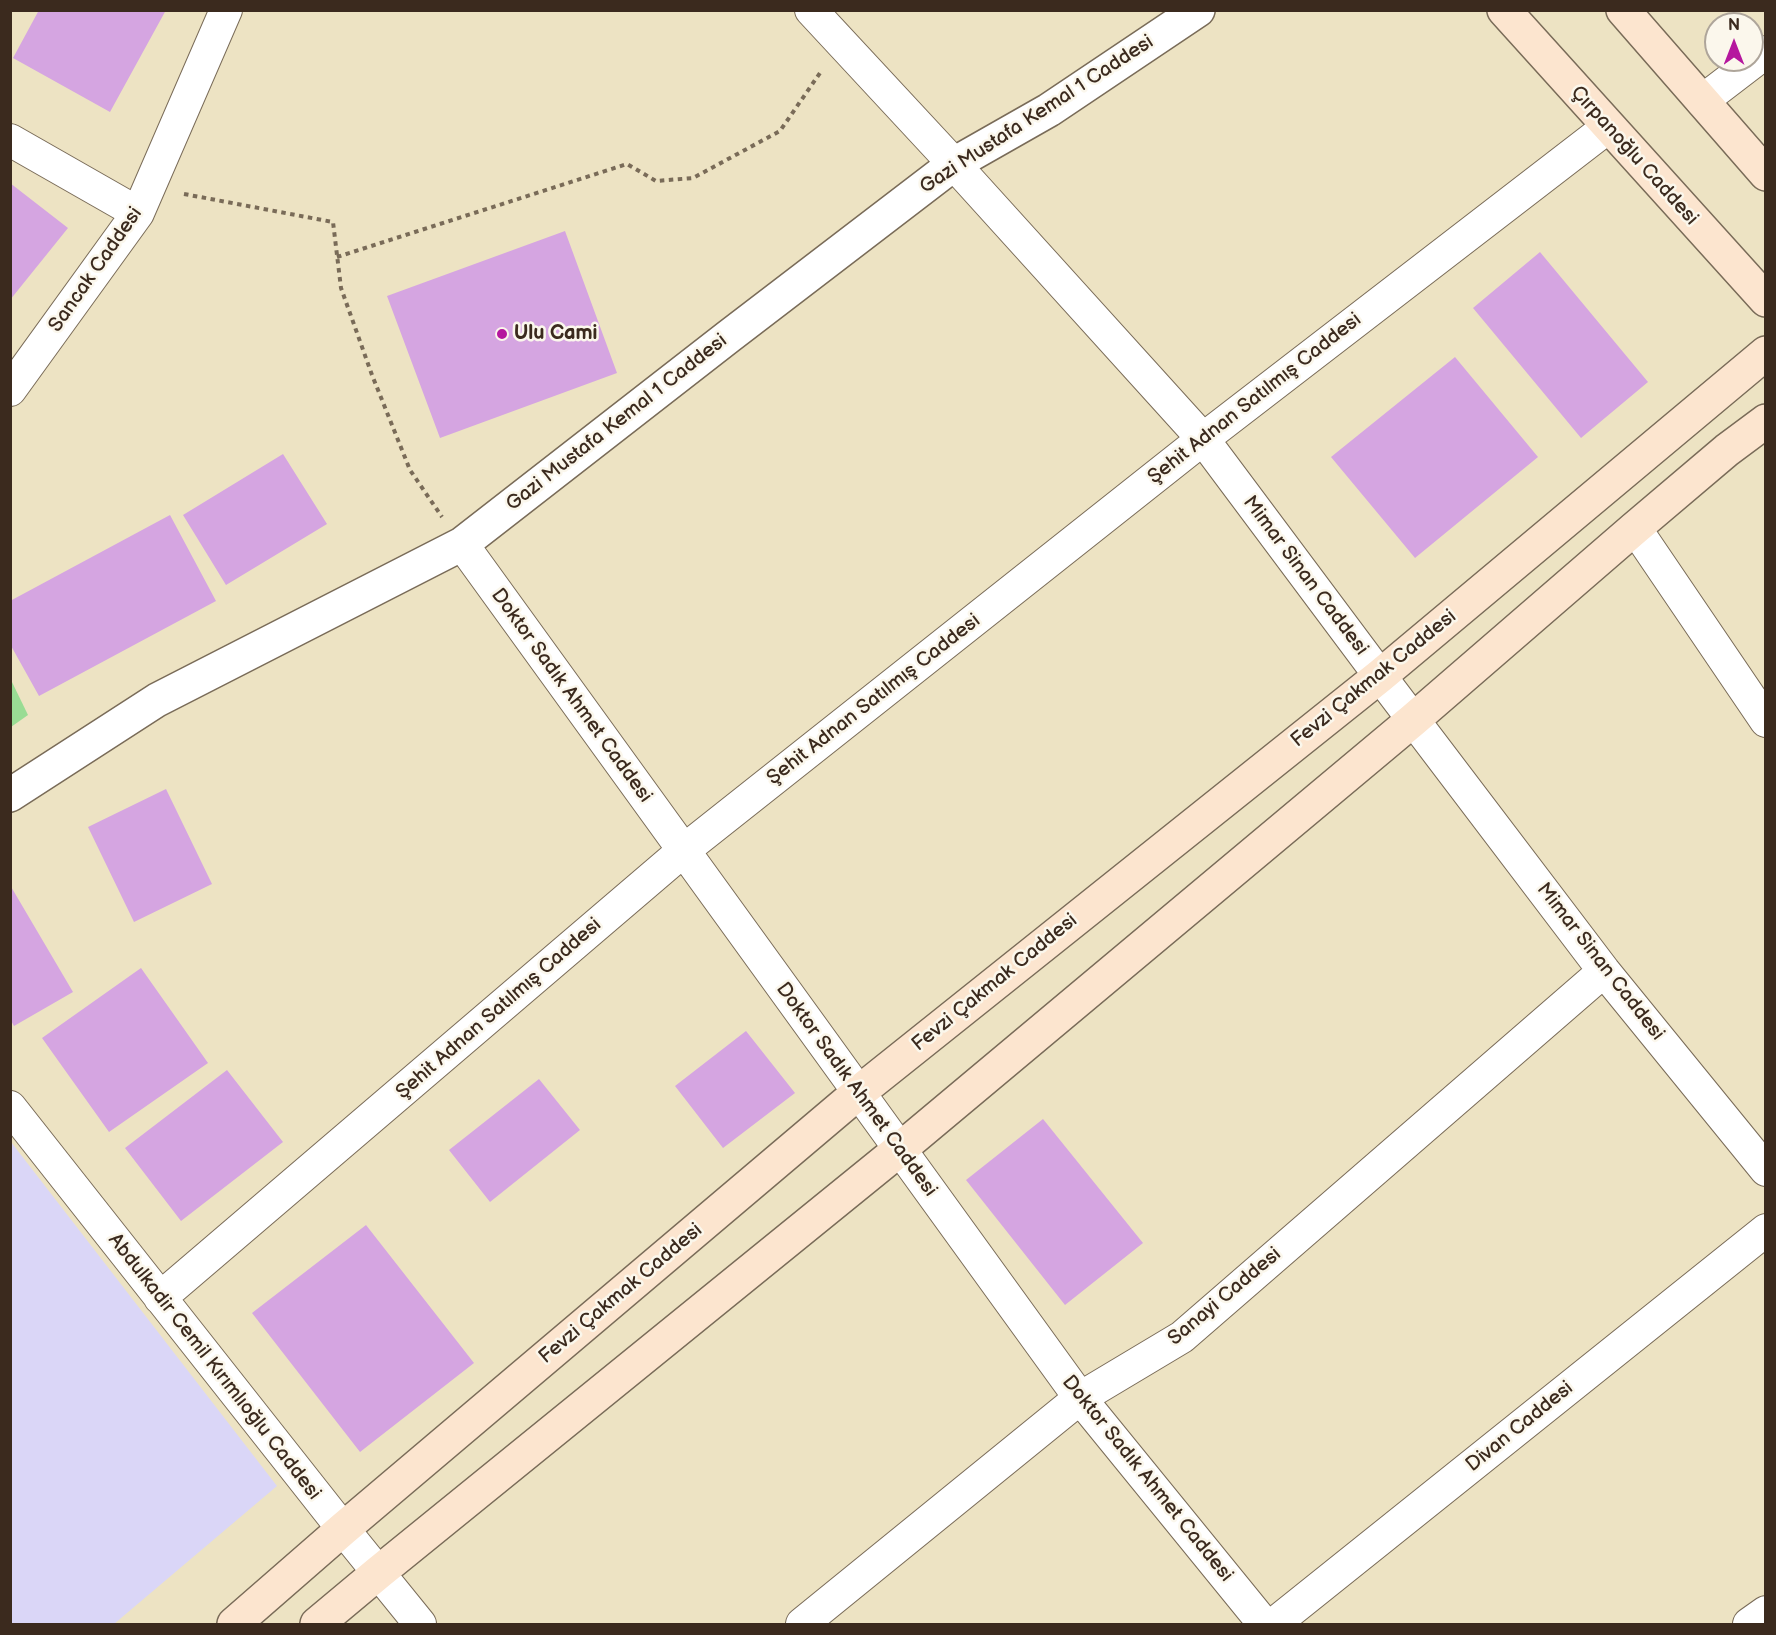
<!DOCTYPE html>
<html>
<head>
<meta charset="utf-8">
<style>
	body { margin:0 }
	#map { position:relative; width:1776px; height:1635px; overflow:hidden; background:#ede3c3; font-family:"Balsamiq Sans",sans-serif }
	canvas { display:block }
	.frame { position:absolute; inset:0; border:12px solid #3b2a1e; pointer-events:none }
	.north { position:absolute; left:1704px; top:12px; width:60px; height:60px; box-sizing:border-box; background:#fbf7ec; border:2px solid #aea59a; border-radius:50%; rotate:0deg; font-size:16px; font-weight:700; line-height:24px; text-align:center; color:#3b2a1e }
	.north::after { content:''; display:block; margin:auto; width:21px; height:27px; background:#b5179e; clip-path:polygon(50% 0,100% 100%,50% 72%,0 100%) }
</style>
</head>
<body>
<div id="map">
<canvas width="1776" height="1635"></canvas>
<div class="frame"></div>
<div class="north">N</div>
</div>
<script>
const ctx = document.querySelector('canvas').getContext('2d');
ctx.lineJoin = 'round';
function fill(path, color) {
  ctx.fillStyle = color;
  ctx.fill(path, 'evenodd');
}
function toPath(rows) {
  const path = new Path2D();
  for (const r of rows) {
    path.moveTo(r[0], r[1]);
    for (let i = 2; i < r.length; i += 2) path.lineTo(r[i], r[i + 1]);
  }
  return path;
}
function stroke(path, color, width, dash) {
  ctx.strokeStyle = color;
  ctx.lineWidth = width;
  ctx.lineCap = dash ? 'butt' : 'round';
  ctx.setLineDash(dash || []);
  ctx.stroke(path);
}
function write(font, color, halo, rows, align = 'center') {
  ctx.font = font + ' "Balsamiq Sans",sans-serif';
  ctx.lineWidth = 5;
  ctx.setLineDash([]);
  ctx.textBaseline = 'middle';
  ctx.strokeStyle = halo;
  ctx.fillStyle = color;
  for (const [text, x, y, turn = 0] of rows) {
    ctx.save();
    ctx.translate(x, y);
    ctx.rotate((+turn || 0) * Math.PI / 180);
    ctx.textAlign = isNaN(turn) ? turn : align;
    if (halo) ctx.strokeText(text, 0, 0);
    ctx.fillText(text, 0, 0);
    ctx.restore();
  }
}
fill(toPath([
	[11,1142,277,1486,114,1624,11,1624]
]), '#dad6f7');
fill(toPath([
	[11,680,28,715,11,727,10,727]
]), '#99dc94');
fill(toPath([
	[39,10,166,10,110,112,13,58],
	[10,183,68,228,10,300],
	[565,231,617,373,440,438,387,296],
	[1540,252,1648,382,1581,438,1473,308],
	[1455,357,1538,457,1415,558,1331,457],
	[283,454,327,524,226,585,183,515],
	[170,515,216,601,39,696,10,644,10,601],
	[166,789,212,884,134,922,88,827],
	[10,885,73,992,14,1026,10,1019],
	[141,968,208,1063,109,1132,42,1038],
	[746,1031,795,1093,723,1148,675,1086],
	[227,1070,283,1142,181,1221,125,1148],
	[539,1079,580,1130,490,1202,449,1150],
	[1043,1119,1143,1243,1065,1305,966,1180],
	[366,1225,474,1363,360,1452,252,1313]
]), '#d5a5e1');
const minor = toPath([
	[811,10,954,164,1203,439,1380,676,1604,971,1766,1170],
	[1702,101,1766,52],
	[10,140,138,213],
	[10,390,138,213,226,10],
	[1635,528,1766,721],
	[462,544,1080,1398,1264,1624],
	[10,1107,343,1529,420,1624],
	[160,1298,683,851,1203,439,1608,127],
	[802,1624,1080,1398,1182,1337,1604,971],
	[1274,1624,1766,1230],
	[1749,1624,1766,1612]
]);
const tertiary = toPath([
	[10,795,157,700,462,544,728,337,954,164,1049,110,1198,10]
]);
const secondary = toPath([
	[1504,10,1766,300],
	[1623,10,1766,174],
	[234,1624,343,1529,858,1093,1380,676,1766,353],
	[317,1624,378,1573,899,1150,1413,720,1635,528,1727,450,1766,421]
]);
stroke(minor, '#796b58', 34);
stroke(tertiary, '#796b58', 36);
stroke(secondary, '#796b58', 36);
stroke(toPath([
	[184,194,333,222,341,288,372,375,410,470,442,517],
	[337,257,627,164,656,181,693,178,780,131,822,70]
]), '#796b58', 4, [4.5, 4.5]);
stroke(minor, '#fff', 32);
stroke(tertiary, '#fff', 33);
stroke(secondary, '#fce5cf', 33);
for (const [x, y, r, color] of [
	[502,334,6,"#b5179e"]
]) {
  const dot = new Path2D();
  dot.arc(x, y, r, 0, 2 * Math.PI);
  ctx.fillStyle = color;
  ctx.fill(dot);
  stroke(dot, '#fbf7ec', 2);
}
write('20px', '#3b2a1e', '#fbf7ec', [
	["Gazi Mustafa Kemal 1 Caddesi",1037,115,-33],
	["Çırpanoğlu Caddesi",1634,156,48],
	["Sancak Caddesi",96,270,-55],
	["Şehit Adnan Satılmış Caddesi",1255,399,-38],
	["Gazi Mustafa Kemal 1 Caddesi",617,423,-38],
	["Mimar Sinan Caddesi",1305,576,53],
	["Fevzi Çakmak Caddesi",1374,679,-39],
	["Doktor Sadık Ahmet Caddesi",571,696,54],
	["Şehit Adnan Satılmış Caddesi",874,700,-38],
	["Mimar Sinan Caddesi",1600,962,52],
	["Fevzi Çakmak Caddesi",995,983,-39],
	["Şehit Adnan Satılmış Caddesi",499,1009,-41],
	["Doktor Sadık Ahmet Caddesi",856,1090,54],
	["Fevzi Çakmak Caddesi",621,1294,-40],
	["Sanayi Caddesi",1225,1297,-40],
	["Abdulkadir Cemil Kırımlıoğlu Caddesi",214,1367,52],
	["Divan Caddesi",1520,1427,-39],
	["Doktor Sadık Ahmet Caddesi",1147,1479,51]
]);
write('bold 20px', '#3b2a1e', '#fbf7ec', [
	["Ulu Cami",514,334]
], 'left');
</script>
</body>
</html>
